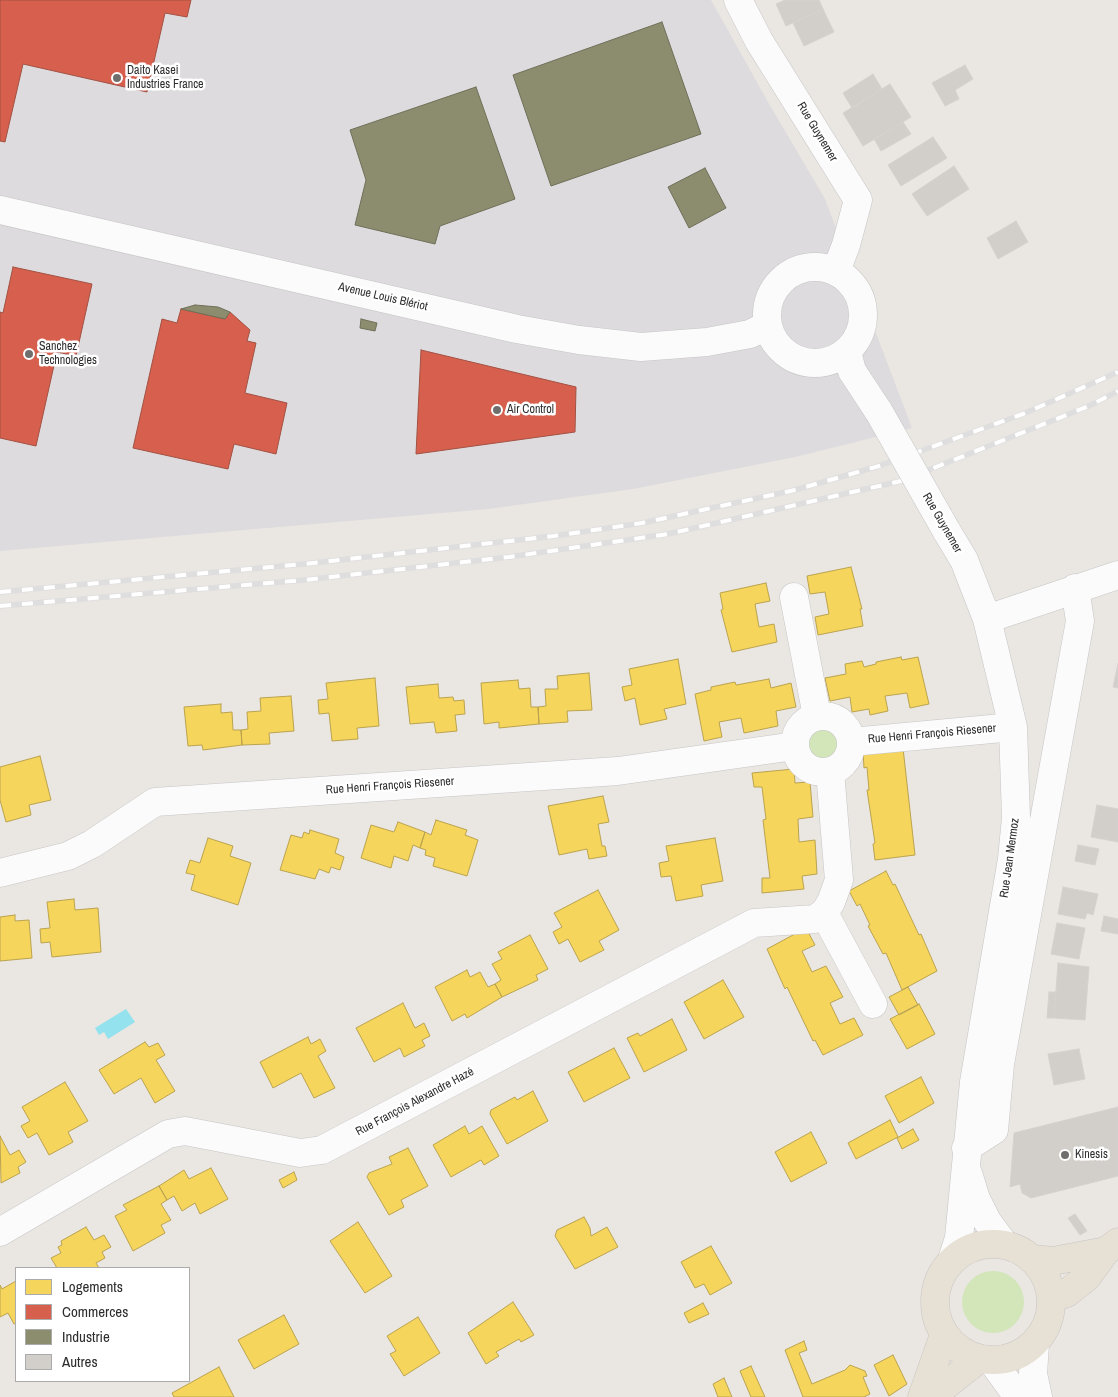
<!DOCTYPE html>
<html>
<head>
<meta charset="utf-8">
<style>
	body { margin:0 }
	#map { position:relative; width:1118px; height:1397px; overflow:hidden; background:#eae6e2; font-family:"Archivo Narrow",sans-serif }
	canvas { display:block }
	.legend { position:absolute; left:15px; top:1267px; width:175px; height:115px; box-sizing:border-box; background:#fff; border:1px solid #ababab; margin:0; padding:6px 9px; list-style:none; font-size:15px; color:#2d2d2d }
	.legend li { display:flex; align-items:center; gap:10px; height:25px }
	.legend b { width:25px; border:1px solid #ababab }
</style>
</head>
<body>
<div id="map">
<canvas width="1118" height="1397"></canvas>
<ul class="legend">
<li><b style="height:14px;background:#f6d55c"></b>Logements</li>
<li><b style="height:14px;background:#d6604d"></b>Commerces</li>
<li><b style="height:14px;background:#8c8c6e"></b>Industrie</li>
<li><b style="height:14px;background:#d2cfcb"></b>Autres</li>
</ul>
</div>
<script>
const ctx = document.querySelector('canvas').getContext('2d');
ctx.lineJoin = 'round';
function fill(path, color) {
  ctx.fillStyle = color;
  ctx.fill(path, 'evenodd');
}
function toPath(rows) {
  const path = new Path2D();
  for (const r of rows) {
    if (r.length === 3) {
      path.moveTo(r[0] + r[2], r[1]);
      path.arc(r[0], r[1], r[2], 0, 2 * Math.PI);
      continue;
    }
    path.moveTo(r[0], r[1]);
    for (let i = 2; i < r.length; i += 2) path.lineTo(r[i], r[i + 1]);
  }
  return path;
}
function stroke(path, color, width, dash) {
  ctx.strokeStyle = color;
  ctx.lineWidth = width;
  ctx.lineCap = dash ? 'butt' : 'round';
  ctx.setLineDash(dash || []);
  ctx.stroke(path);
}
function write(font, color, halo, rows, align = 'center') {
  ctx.font = font + ' "Archivo Narrow",sans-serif';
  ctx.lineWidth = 5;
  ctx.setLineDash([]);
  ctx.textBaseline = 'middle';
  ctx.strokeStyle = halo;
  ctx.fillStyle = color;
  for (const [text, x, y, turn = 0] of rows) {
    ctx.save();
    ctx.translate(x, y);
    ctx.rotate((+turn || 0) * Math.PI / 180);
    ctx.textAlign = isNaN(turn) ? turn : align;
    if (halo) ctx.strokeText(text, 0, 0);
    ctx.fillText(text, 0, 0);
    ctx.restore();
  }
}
fill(toPath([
	[0,0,711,0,768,102,825,199,912,428,795,457,633,489,488,509,0,551]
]), '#dddbde');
fill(toPath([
	[823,744,16],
	[993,1302,31]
]), '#d2e6ba');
fill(toPath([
	[126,1009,135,1022,108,1039,104,1032,99,1035,95,1028]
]), '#94e2ee');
const homes = toPath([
	[851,567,862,609,860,609,863,626,818,635,815,617,829,614,825,592,810,594,807,576,851,567],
	[766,583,770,601,755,604,759,627,774,624,777,642,732,652,721,610,723,609,720,593,766,583],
	[901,657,902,660,918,657,929,704,910,708,907,693,885,696,888,711,870,715,869,709,852,712,850,697,830,701,825,678,846,674,845,664,862,661,864,667,876,664,876,662,901,657],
	[678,659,686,704,664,709,667,719,640,725,635,698,625,701,622,687,632,685,629,669,678,659],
	[589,673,592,710,567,711,568,722,539,724,538,707,546,706,545,689,558,689,557,676,589,673],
	[375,678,379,726,357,728,358,739,332,741,329,713,319,714,318,700,328,699,326,683,375,678],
	[769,679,771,688,791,683,796,707,776,711,778,726,744,733,741,718,719,722,722,737,704,741,695,694,711,690,711,687,735,682,736,685,769,679],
	[518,680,519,689,530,688,531,707,538,707,539,724,499,728,499,722,484,724,481,683,518,680],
	[438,684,439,698,453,697,454,701,464,700,465,714,455,715,457,731,436,733,434,722,410,724,406,687,438,684],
	[291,696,294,731,269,733,270,744,242,745,241,730,248,729,247,712,261,711,260,698,291,696],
	[221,704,221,713,232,712,233,730,241,730,242,745,203,750,202,745,188,746,184,707,221,704],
	[903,748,915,855,875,860,873,844,875,843,867,790,869,790,867,767,864,768,863,752,903,748],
	[40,756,51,800,29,805,31,815,6,822,0,800,0,767,40,756],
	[794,769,795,783,810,782,813,817,798,819,799,842,815,840,817,874,802,876,804,889,762,893,762,878,770,878,763,820,766,819,762,787,754,787,752,773,794,769],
	[603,796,609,822,598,824,602,846,605,846,607,856,589,859,587,849,559,855,548,806,603,796],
	[436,820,467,830,465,835,478,840,467,876,433,866,435,858,425,855,426,850,420,848,425,832,431,835,436,820],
	[398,822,425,832,420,848,413,845,408,861,394,856,391,868,361,858,371,825,394,832,398,822],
	[310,830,339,839,335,853,344,857,340,870,331,867,329,873,319,869,315,879,280,870,291,835,302,838,304,832,309,834,310,830],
	[208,838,233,846,230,856,251,863,238,905,191,890,195,875,186,873,190,860,200,863,208,838],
	[715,838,723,881,701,885,703,896,676,901,671,876,661,877,659,863,669,861,666,846,715,838],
	[886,871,893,885,895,884,919,935,921,934,937,971,902,990,886,953,883,954,868,926,870,925,860,904,857,906,849,891,886,871],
	[598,890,619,930,599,941,604,950,580,962,568,939,559,944,553,932,562,927,554,913,598,890],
	[74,899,75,910,98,908,101,952,52,957,50,942,41,943,40,929,50,928,47,902,74,899],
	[15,915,15,921,29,920,32,958,0,961,0,917,15,915],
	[806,928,815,945,802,951,812,972,826,966,843,997,830,1003,840,1024,854,1018,863,1035,823,1055,815,1040,813,1041,787,987,785,989,767,949,806,928],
	[530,935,548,969,536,975,538,980,502,997,495,984,501,980,492,964,502,959,498,952,530,935],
	[467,970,470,977,480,972,488,987,495,984,502,997,467,1018,465,1014,452,1021,435,987,467,970],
	[723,980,744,1017,704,1039,684,1002,723,980],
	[908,987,918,1005,899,1015,889,997,908,987],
	[403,1003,415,1028,424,1023,430,1036,422,1040,425,1046,404,1057,400,1048,374,1062,356,1028,403,1003],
	[919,1004,935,1034,907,1049,890,1019,919,1004],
	[672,1019,687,1050,644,1072,627,1038,638,1033,640,1036,672,1019],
	[308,1037,311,1044,320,1039,326,1051,318,1056,335,1088,314,1098,301,1073,273,1088,260,1062,308,1037],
	[145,1042,149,1047,158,1043,165,1055,156,1060,175,1091,155,1103,141,1078,114,1094,99,1070,145,1042],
	[614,1048,630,1078,584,1102,568,1072,614,1048],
	[921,1077,934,1103,899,1123,885,1096,921,1077],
	[65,1082,88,1121,68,1132,73,1142,49,1155,37,1133,28,1138,21,1126,30,1121,22,1107,65,1082],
	[533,1091,548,1121,507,1144,490,1114,491,1110,515,1097,517,1100,533,1091],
	[890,1120,898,1137,856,1159,848,1143,890,1120],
	[465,1126,469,1134,482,1126,499,1156,484,1165,481,1160,451,1177,433,1145,465,1126],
	[913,1129,919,1140,902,1149,897,1138,913,1129],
	[811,1132,827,1163,791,1182,775,1152,811,1132],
	[0,1136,10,1155,19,1150,26,1162,18,1167,20,1173,1,1183,0,1136],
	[408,1148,428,1186,401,1200,404,1207,389,1215,367,1177,369,1173,392,1164,389,1157,408,1148],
	[211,1168,228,1199,200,1214,195,1203,182,1211,174,1196,167,1200,159,1186,184,1170,189,1179,211,1168],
	[294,1172,297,1180,283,1188,279,1180,294,1172],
	[159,1186,167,1200,161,1204,171,1220,161,1225,165,1233,133,1251,115,1216,127,1210,123,1205,159,1186],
	[584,1217,590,1228,591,1236,607,1227,618,1247,575,1269,555,1236,557,1230,584,1217],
	[358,1222,392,1276,365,1293,330,1241,358,1222],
	[86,1227,94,1240,104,1235,111,1247,102,1252,105,1258,96,1263,99,1268,57,1268,51,1258,61,1253,58,1247,62,1245,61,1241,86,1227],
	[711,1246,732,1283,710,1295,704,1284,695,1288,681,1262,711,1246],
	[16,1281,16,1323,14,1324,8,1313,0,1317,0,1285,2,1289,16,1281],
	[513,1302,534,1335,521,1342,519,1339,496,1352,499,1356,486,1364,468,1333,513,1302],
	[703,1303,709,1314,689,1323,684,1313,703,1303],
	[284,1315,299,1344,254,1369,238,1340,284,1315],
	[418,1317,440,1353,404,1376,390,1354,396,1351,387,1336,418,1317],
	[804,1341,807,1350,799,1353,812,1384,845,1370,850,1365,865,1371,867,1376,863,1377,870,1394,864,1397,803,1397,785,1350,804,1341],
	[893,1355,907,1384,889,1396,874,1365,893,1355],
	[751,1366,765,1397,751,1397,740,1371,751,1366],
	[219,1367,234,1397,174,1397,172,1393,219,1367],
	[724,1378,732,1397,718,1397,713,1384,724,1378]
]);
fill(homes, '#f6d55c');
stroke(homes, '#baa34e', 1);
const shops = toPath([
	[0,0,191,0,187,17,165,13,147,92,23,64,5,142,0,141,0,0],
	[13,267,92,284,76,356,57,352,36,446,0,438,0,312,3,313,13,267],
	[181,309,225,319,230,312,250,330,247,341,256,343,245,393,287,403,276,454,234,444,228,469,133,448,162,319,177,323,181,309],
	[421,350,576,387,575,432,416,454,421,350]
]);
fill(shops, '#d6604d');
stroke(shops, '#a35143', 1);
const industry = toPath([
	[662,22,701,134,551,186,513,75,662,22],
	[476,87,515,199,440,226,435,244,355,225,366,180,350,130,476,87],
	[705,168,726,208,689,228,668,187,705,168],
	[195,305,218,307,230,312,225,319,181,309,195,305],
	[361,319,377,323,375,331,360,328,361,319]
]);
fill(industry, '#8c8c6e');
stroke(industry, '#70705a', 1);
const building = toPath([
	[785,0,819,0,823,9,786,26,776,4,785,0],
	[823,9,834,32,804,46,793,23,823,9],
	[965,65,973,79,955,90,959,99,945,106,932,83,965,65],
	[873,74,882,89,852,108,843,93,873,74],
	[890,84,911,117,863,146,843,113,890,84],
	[903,122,911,134,881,151,874,139,903,122],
	[933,137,947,158,901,186,888,165,933,137],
	[954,166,969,189,927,216,912,194,954,166],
	[1016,221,1028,242,998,259,987,238,1016,221],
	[1118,664,1118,688,1113,687,1118,664],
	[1097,805,1118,809,1118,842,1091,837,1097,805],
	[1078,845,1099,849,1095,865,1075,861,1078,845],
	[1063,887,1098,894,1093,915,1087,913,1085,919,1058,914,1063,887],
	[1104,916,1118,919,1118,934,1101,931,1104,916],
	[1057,923,1085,928,1079,959,1051,954,1057,923],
	[1058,963,1089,967,1085,1020,1054,1018,1058,963],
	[1049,992,1056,992,1054,1018,1047,1018,1049,992],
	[1079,1049,1085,1079,1054,1085,1048,1054,1079,1049],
	[1118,1107,1118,1176,1031,1198,1022,1193,1020,1184,1010,1187,1014,1133,1118,1107],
	[1075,1214,1087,1231,1080,1235,1068,1218,1075,1214]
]);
fill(building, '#d2cfcb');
stroke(building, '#d5d2ce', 1);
const street = toPath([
	[738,0,759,41,858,200,846,245,836,271],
	[0,210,517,329,579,340,641,347,707,342,750,334,768,325],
	[815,315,48],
	[847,352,852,371,879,412],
	[946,530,964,560,987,619,1013,727,1016,818,1012,859,974,1082,959,1238,952,1260],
	[794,597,817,716],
	[987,619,1118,575],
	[823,744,28],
	[851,742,1013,727],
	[0,873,68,856,92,844,155,802,618,771,795,746],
	[824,913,873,1004],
	[966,1148,994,1130,1000,1064,1080,621,1075,588],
	[968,1173,976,1199,987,1221,1004,1244],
	[0,1232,168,1134,185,1131,300,1153,322,1150,754,923,815,919,824,913,831,902,839,880,830,771]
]);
const secondary = toPath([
	[1035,1343,1033,1374,1038,1397],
	[992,1361,1018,1397]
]);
const primary = toPath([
	[993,1302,58],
	[1033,1259,1053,1261,1106,1251],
	[1052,1298,1067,1293,1087,1277,1106,1251,1118,1242],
	[922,1397,944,1335],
	[931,1397,979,1359]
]);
stroke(street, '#c6c5c5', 29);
stroke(secondary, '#c6c5c5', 29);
stroke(primary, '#c6c4c3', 29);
stroke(street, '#fcfbfb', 28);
stroke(secondary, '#fcfbfb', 28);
stroke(primary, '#e7e0d4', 28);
const rail = toPath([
	[0,592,304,564,554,536,642,523,795,490,879,466,1023,414,1118,372],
	[0,606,304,580,509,557,668,534,901,481,1089,406,1118,391]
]);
stroke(rail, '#dededf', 5.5);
stroke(rail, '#fff', 4, [11]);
const streetBridge = toPath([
	[879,412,946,530]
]);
stroke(streetBridge, '#c6c5c5', 29, []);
stroke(streetBridge, '#fcfbfb', 28);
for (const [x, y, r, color] of [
	[117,78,5,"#6f6e6c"],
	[29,354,5,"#6f6e6c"],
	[497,410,5,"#6f6e6c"],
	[1065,1155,5,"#6f6e6c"]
]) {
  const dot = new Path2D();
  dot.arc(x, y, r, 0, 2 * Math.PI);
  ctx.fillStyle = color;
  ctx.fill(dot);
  stroke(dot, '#fff', 2);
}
write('12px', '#2d2d2d', '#fff', [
	["Daito Kasei",127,71],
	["Industries France",127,85],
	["Sanchez",39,347],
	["Technologies",39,361],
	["Air Control",507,410],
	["Kinesis",1075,1155]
], 'left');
write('12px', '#2d2d2d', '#fff', [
	["Rue Guynemer",817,132,59],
	["Avenue Louis Blériot",383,297,13],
	["Rue Guynemer",942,523,60],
	["Rue Henri François Riesener",932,734,-5],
	["Rue Henri François Riesener",390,786,-4],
	["Rue Jean Mermoz",1010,858,-82],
	["Rue François Alexandre Hazé",415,1102,-28]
]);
</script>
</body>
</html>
